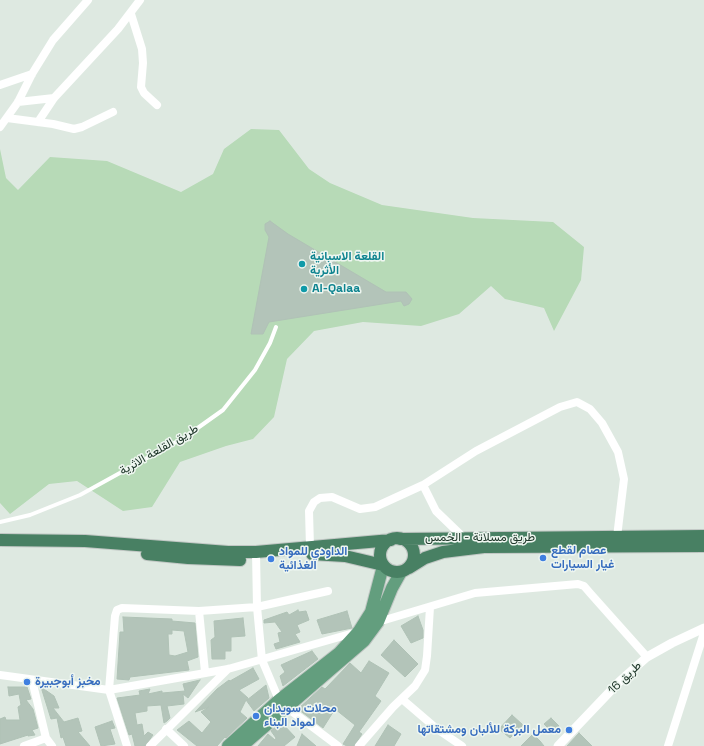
<!DOCTYPE html>
<html>
<head>
<meta charset="utf-8">
<style>
	body { margin:0 }
	canvas { display:block; background:#dee9e1 }
</style>
</head>
<body>
<canvas width="704" height="746"></canvas>
<script>
const ctx = document.querySelector('canvas').getContext('2d');
ctx.lineJoin = 'round';
function fill(path, color) {
  ctx.fillStyle = color;
  ctx.fill(path, 'evenodd');
}
function toPath(rows) {
  const path = new Path2D();
  for (const r of rows) {
    if (r.length === 3) {
      path.moveTo(r[0] + r[2], r[1]);
      path.arc(r[0], r[1], r[2], 0, 2 * Math.PI);
      continue;
    }
    path.moveTo(r[0], r[1]);
    for (let i = 2; i < r.length; i += 2) path.lineTo(r[i], r[i + 1]);
  }
  return path;
}
function stroke(path, color, width, dash) {
  ctx.strokeStyle = color;
  ctx.lineWidth = width;
  ctx.lineCap = dash ? 'butt' : 'round';
  ctx.setLineDash(dash || []);
  ctx.stroke(path);
}
function write(font, color, halo, rows, align = 'center') {
  ctx.font = font + ' "Space Grotesk",Vazirmatn,sans-serif';
  ctx.lineWidth = 3;
  ctx.setLineDash([]);
  ctx.textBaseline = 'middle';
  ctx.strokeStyle = halo;
  ctx.fillStyle = color;
  for (const [text, x, y, turn = 0] of rows) {
    ctx.save();
    ctx.translate(x, y);
    ctx.rotate((+turn || 0) * Math.PI / 180);
    ctx.textAlign = isNaN(turn) ? turn : align;
    if (halo) ctx.strokeText(text, 0, 0);
    ctx.fillText(text, 0, 0);
    ctx.restore();
  }
}
fill(toPath([
	[251,129,279,130,309,169,330,183,382,205,473,218,553,222,584,247,581,280,554,331,544,308,505,299,491,286,459,314,421,326,363,322,314,331,287,359,274,417,253,439,226,446,180,462,152,507,123,511,77,481,49,484,10,514,0,503,0,149,6,178,18,190,50,157,107,161,181,192,213,174,224,149]
]), '#b7dab7');
const building = toPath([
	[270,221,288,234,386,292,406,292,412,299,409,304,404,306,401,301,269,322,263,334,251,334,269,237,265,230,265,224,270,221],
	[298,610,299,612,306,611,309,620,297,625,300,632,295,634,300,642,276,649,274,644,280,642,278,633,282,632,275,622,264,623,264,620,287,612,289,615,298,610],
	[347,611,352,628,322,634,317,620,347,611],
	[418,616,423,630,423,638,411,643,401,626,418,616],
	[123,617,172,619,172,621,195,623,198,657,187,661,189,670,130,677,129,680,117,679,120,632,124,632,123,617],
	[172,630,184,631,188,652,175,656,169,655,168,634,172,634,172,630],
	[243,618,245,636,231,637,231,651,225,651,225,659,212,659,211,640,215,637,214,621,243,618],
	[394,640,418,664,405,677,381,655,394,640],
	[312,651,318,659,283,686,280,676,285,672,281,665,312,651],
	[369,661,389,673,375,696,381,701,359,732,362,734,354,746,347,746,343,744,355,725,335,709,323,728,298,709,322,687,325,689,350,663,361,673,369,661],
	[253,668,259,679,239,690,248,698,247,700,266,685,269,698,254,711,246,700,240,712,247,718,226,738,225,737,217,746,197,746,177,730,189,721,202,733,211,722,201,712,209,707,195,712,217,689,229,680,230,681,253,668],
	[200,680,188,698,183,694,184,704,167,706,170,718,167,721,164,723,161,705,147,706,147,711,135,713,137,725,142,724,144,736,148,732,153,735,145,746,135,746,132,734,129,735,117,698,140,695,139,691,150,689,148,694,162,691,162,693,185,691,183,684,200,680],
	[8,687,27,687,31,699,26,700,33,709,38,728,32,730,35,735,28,736,28,735,0,744,0,719,5,717,6,720,20,720,18,707,21,705,19,694,9,696,8,687],
	[41,687,54,696,59,708,53,708,64,722,78,718,82,731,78,732,90,746,66,746,63,737,61,738,57,718,51,719,41,687],
	[512,715,523,725,510,738,499,729,512,715],
	[551,718,559,726,553,733,544,724,551,718],
	[112,721,115,728,110,729,115,744,101,746,95,727,112,721],
	[281,722,295,737,284,746,258,746,268,734,275,740,276,738,271,731,281,722],
	[388,725,401,734,394,746,375,746,388,725],
	[579,733,592,746,567,746,579,733],
	[302,734,316,746,297,746,302,734],
	[533,734,540,741,544,746,521,746,533,734]
]);
fill(building, '#b3c4b9');
stroke(building, '#b0c2b6', 1);
const primary = toPath([
	[228,746,279,700,339,653,359,631,371,612,383,566],
	[242,746,364,641,378,622,392,588,401,572]
]);
const trunk = toPath([
	[397,555,17],
	[400,539,704,536],
	[0,540,85,541,228,552,256,552,391,540],
	[147,554,188,558,240,560],
	[312,554,345,556,383,565],
	[409,568,425,558,443,552,484,547,704,546]
]);
stroke(primary, '#c1c7c4', 14);
stroke(trunk, '#c1c7c4', 14);
stroke(toPath([
	[0,522,30,515,80,495,185,437,223,410,255,370,270,343,276,327]
]), '#fff', 4);
stroke(toPath([
	[131,14,142,49,143,63,141,87,144,93,157,105],
	[0,85,32,74],
	[18,102,54,98],
	[7,118,53,124,74,129,82,127,113,112],
	[38,122,54,98,118,29,140,0],
	[0,127,18,102,32,74,53,40,88,0],
	[423,485,436,511,464,538],
	[310,547,309,511,314,502,320,498,332,497,360,509,375,507,423,485,476,451,560,407,577,402,590,409,602,423,618,452,624,479,617,537],
	[256,552,257,607,262,660,279,700],
	[199,611,205,672],
	[378,622,475,593,578,584,584,586,590,593,647,657],
	[0,675,109,690,228,669,357,632],
	[32,680,46,738,52,746],
	[402,699,437,729,462,746],
	[286,707,338,746],
	[166,729,184,746],
	[24,746,46,738],
	[127,746,109,690,115,616,117,610,122,608,199,611,257,607,328,591],
	[150,746,228,669],
	[359,746,393,707,415,686,425,670,427,656,430,607],
	[668,746,704,633]
]), '#fff', 8);
stroke(toPath([
	[558,746,620,681,647,657,672,643,704,628]
]), '#fff', 9);
stroke(primary, '#639e7e', 12);
stroke(trunk, '#488063', 12);
for (const [x, y, r, color] of [
	[302,264,4,"#0f9aa8"],
	[304,289,4,"#0f9aa8"],
	[543,558,4,"#3f7fe0"],
	[271,559,4,"#3f7fe0"],
	[27,682,4,"#3f7fe0"],
	[256,716,4,"#3f7fe0"],
	[569,730,4,"#3f7fe0"]
]) {
  const dot = new Path2D();
  dot.arc(x, y, r, 0, 2 * Math.PI);
  ctx.fillStyle = color;
  ctx.fill(dot);
  stroke(dot, '#eef6f0', 1.5);
}
write('bold 12px', '#0d838f', '#eef6f0', [
	["القلعة الاسبانية",310,257],
	["الأثرية",310,271],
	["Al-Qalaa",312,289]
], 'left');
write('12px', '#20382b', '#eef6f0', [
	["طريق القلعة الاثرية",159,450,-30],
	["طريق مسلاتة - الخمس",480,538],
	["طريق 16",625,678,-44]
]);
write('bold 12px', '#366cbe', '#eef6f0', [
	["عصام لقطع",551,551],
	["غيار السيارات",551,565],
	["الداودي للمواد",279,552],
	["الغذائية",279,566],
	["مخبز أبوجبيرة",35,682],
	["محلات سويدان",264,709],
	["لمواد البناء",264,723],
	["معمل البركة للألبان ومشتقاتها",561,730,"right"]
], 'left');
</script>
</body>
</html>
